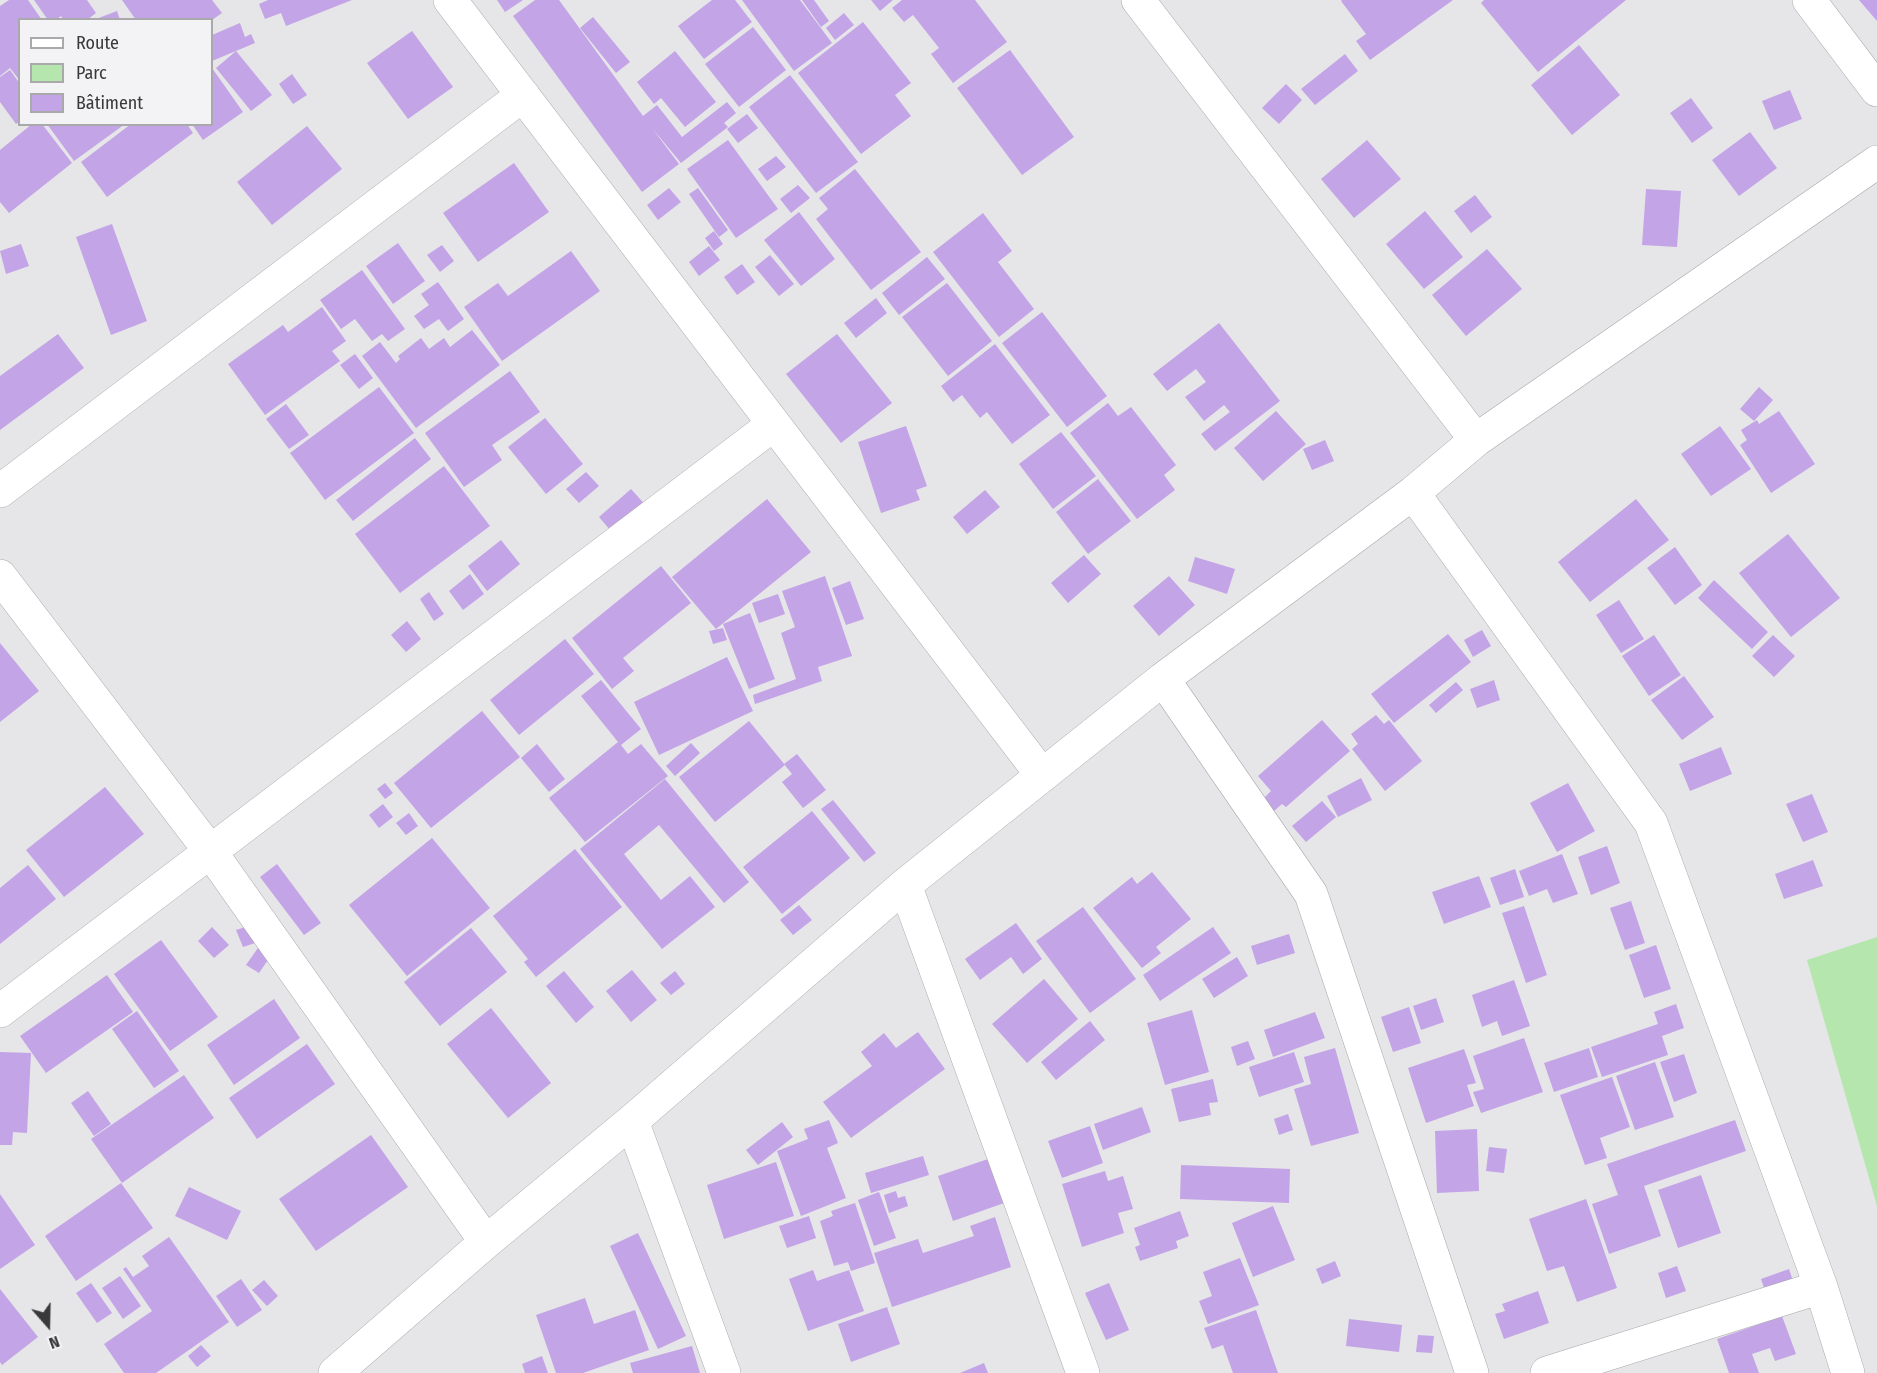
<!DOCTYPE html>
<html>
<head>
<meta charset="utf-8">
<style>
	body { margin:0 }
	#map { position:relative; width:1877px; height:1373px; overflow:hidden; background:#e6e5e8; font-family:"Fira Sans Condensed",sans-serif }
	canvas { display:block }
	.legend { position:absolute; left:18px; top:18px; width:195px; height:108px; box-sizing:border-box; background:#f3f2f5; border:2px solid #a9a8aa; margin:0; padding:8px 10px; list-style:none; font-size:18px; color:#39383a }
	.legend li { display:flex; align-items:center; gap:12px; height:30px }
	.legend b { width:30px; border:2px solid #a9a8aa }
	.north { position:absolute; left:18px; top:1295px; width:60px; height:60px; -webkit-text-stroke:4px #f3f2f5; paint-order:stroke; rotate:160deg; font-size:16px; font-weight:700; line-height:24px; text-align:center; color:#39383a }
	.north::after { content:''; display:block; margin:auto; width:21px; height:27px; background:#39383a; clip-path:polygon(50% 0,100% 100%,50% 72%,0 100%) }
</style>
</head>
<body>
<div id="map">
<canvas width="1877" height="1373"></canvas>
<ul class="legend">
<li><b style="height:8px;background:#fff"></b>Route</li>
<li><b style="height:16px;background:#b5e6ad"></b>Parc</li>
<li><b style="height:16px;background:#c3a4e7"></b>Bâtiment</li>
</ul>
<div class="north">N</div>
</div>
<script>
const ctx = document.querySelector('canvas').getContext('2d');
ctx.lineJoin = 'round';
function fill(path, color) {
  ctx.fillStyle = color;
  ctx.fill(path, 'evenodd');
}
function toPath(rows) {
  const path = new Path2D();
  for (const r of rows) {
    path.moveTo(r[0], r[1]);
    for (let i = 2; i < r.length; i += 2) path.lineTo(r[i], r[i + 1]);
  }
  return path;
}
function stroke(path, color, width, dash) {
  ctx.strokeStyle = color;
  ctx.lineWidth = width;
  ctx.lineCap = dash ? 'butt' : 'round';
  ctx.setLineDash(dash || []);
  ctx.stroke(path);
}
fill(toPath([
	[1877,937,1877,1206,1807,960]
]), '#b5e6ad');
fill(toPath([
	[9,0,28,0,42,20,20,20,20,81,10,68,0,76,0,6],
	[34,0,87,0,96,13,87,20,64,20,61,16,56,20,48,20],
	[122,0,212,0,222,13,212,20,136,20],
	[268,0,352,0,286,26,281,13,265,19,259,4],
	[497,0,523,0,505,12],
	[535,0,559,0,643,116,657,105,682,137,727,102,736,113,724,123,728,127,681,163,652,128,679,164,642,192,513,16],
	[712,0,735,0,752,22,704,59,678,26],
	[742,0,800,0,832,43,794,71],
	[802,0,814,0,829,21,821,27],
	[871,0,893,0,880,11],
	[902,0,975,0,1007,42,953,83,931,54,939,48,913,15,904,22,892,8],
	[1342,0,1453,0,1370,60,1356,41,1366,34,1341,1],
	[1484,0,1626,0,1538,72,1481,3],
	[1859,0,1877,0,1877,21],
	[117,11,120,20,96,20,96,19],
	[844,13,854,25,835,40,826,28],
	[593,17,630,62,616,73,580,28],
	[863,22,911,83,895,95,911,116,861,154,798,73],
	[240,23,245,37,251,34,255,43,212,61,212,35],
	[753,27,786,70,739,107,705,64],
	[412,31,453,87,408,119,367,63],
	[1579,45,1620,95,1572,135,1531,85],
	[1010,50,1074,137,1022,175,957,88],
	[236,51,272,95,251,111,216,68],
	[675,51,716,102,685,127,661,98,654,104,637,82],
	[1345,54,1358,71,1315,105,1301,89],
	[212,68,243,112,203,140,192,124,212,124],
	[10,70,20,84,20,121,16,124,0,102,0,77],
	[292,74,307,95,293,104,279,84],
	[790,75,858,162,816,193,749,107],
	[1286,84,1302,100,1279,124,1262,108],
	[1790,90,1802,119,1774,130,1762,101],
	[1691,98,1713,128,1692,143,1670,113],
	[747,114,758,128,738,143,727,129],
	[32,124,42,124,72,163,9,213,0,202,0,150],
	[47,124,125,124,74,161],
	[131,124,187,124,193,133,107,197,81,162],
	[307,126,342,169,272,225,237,182],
	[1750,132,1777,168,1739,196,1712,160],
	[728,140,778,209,736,238,687,169],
	[1367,140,1401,179,1354,218,1321,179],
	[776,156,786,167,767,181,758,169],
	[514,163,549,212,478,262,443,213],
	[855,169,921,252,871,290,816,219,828,209,819,198],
	[798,185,810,198,791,213,780,199],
	[669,188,681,202,658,220,647,205],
	[698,188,728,230,719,237,689,194],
	[1646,189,1681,191,1677,247,1642,245],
	[1475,195,1492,217,1471,233,1454,211],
	[1425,211,1463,257,1424,289,1386,244],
	[799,212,835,259,801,286,764,240],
	[983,213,1012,251,998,262,1034,309,999,337,933,252],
	[112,224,147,321,111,335,76,237],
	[714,231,723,244,714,251,705,238],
	[398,243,425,281,393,304,366,266],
	[21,244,29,266,6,274,0,251],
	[442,245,454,261,440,272,427,255],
	[709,246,720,260,699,276,689,262],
	[1487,249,1522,289,1466,336,1432,295],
	[571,251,600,291,502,361,464,307,498,283,508,296],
	[770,255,794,284,779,296,755,267],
	[927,257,945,279,899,315,882,293],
	[742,264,755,282,737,295,724,277],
	[362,270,405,329,388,341,382,334,372,341,355,319,341,329,320,300],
	[438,282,464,319,448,331,439,319,424,329,414,316,429,305,421,294],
	[947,283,992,341,948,376,902,317],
	[876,298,887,313,856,338,844,323],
	[322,307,346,341,332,351,340,361,265,415,228,364,283,325,288,332],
	[1042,312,1107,396,1067,427,1002,343],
	[1219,323,1280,401,1215,451,1201,434,1230,412,1224,405,1204,421,1185,397,1206,382,1196,369,1167,391,1153,374],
	[472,330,500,365,416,428,362,356,380,342,396,363,400,359,398,356,421,338,429,349,444,338,450,347],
	[58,334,84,368,0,430,0,376],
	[837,334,892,403,841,443,786,374],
	[995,344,1050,415,1012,444,987,412,980,418,962,395,953,402,941,386],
	[355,354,373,378,359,389,340,365],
	[510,371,540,412,492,445,502,460,464,487,425,433],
	[379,387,414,433,325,500,290,453],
	[1759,387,1773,400,1754,421,1740,409],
	[1108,403,1118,416,1131,407,1176,465,1164,475,1175,490,1137,519,1070,433],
	[286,404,309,435,289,449,266,419],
	[1276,411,1306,444,1263,481,1234,448],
	[1779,411,1815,464,1771,493,1740,445,1747,440,1741,430,1757,420,1759,424],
	[545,418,583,464,546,494,508,447],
	[906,426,927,486,916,490,920,500,881,513,858,442],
	[1720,426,1751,469,1711,496,1681,454],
	[1061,432,1096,476,1053,509,1019,464],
	[415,438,431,459,353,521,336,500],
	[1325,440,1334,461,1312,470,1303,449],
	[444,466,490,526,400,593,355,534],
	[586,472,599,486,579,503,566,489],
	[1098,479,1131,521,1088,554,1056,512],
	[631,489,649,509,616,537,599,517],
	[985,490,1000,507,967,534,953,517],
	[767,499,811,552,716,629,672,577],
	[1636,499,1669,540,1590,602,1558,562],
	[1788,534,1840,598,1791,637,1739,573],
	[501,540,520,564,487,591,468,566],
	[1675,547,1702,585,1675,605,1647,568],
	[1084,555,1101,574,1068,603,1051,583],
	[1195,557,1235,569,1227,594,1188,581],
	[661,566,691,603,623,658,634,671,612,689,572,638],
	[470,574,484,594,463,610,449,591],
	[825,576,852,656,818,667,822,681,755,704,753,695,796,679,781,633,795,627,782,591],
	[1169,576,1195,605,1159,636,1133,606],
	[1714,580,1768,632,1752,649,1698,598],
	[850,581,864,619,846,625,832,588],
	[429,592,444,614,434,621,420,599],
	[778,594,785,614,759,623,752,603],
	[1619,600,1644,639,1621,653,1596,615],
	[750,613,775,679,749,689,723,624],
	[407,621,421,639,406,652,391,635],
	[723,628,727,640,713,644,709,631],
	[1482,630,1491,646,1473,657,1464,640],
	[1448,634,1471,662,1394,723,1371,694],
	[1654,635,1681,675,1649,696,1622,656],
	[1773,635,1795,656,1774,677,1752,656],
	[565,639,594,674,519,735,490,700],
	[0,643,39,691,0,722],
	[727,657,753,711,659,755,634,702],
	[1684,676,1714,717,1682,740,1651,700],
	[601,680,641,729,621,745,628,754,641,744,668,776,585,842,549,798,618,742,581,696],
	[1494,680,1500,700,1477,708,1470,689],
	[1456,682,1463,690,1436,713,1429,705],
	[482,711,520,757,431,828,394,783],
	[1376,715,1384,724,1389,720,1422,761,1385,791,1352,749,1358,744,1351,734],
	[1322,720,1350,751,1286,807,1282,804,1274,811,1263,799,1271,791,1258,776],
	[749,721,785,765,715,822,679,777],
	[691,743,700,753,675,776,666,766],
	[537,744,565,779,549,792,521,758],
	[1721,747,1732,774,1690,791,1679,764],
	[797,754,826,790,803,808,782,782,792,774,784,764],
	[1361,778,1372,800,1338,817,1327,796],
	[665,779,749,882,724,903,659,825,624,854,661,900,690,876,715,907,662,949,580,849],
	[385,783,393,793,385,799,377,789],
	[1568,783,1595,831,1557,852,1530,803],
	[105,787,144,834,64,897,26,850],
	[1812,794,1828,832,1803,842,1786,804],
	[833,800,876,853,864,862,821,809],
	[1322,801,1336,817,1306,842,1292,826],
	[383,804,393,817,379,828,369,815],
	[812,811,850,858,782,914,743,867],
	[409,813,418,826,406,835,396,823],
	[432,838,490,908,407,976,349,905],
	[1607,846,1620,883,1591,895,1578,857],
	[575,849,622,907,536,977,524,962,528,959,493,916],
	[1562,854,1578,894,1553,903,1547,889,1529,896,1519,871],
	[1813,860,1823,886,1784,899,1775,874],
	[277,864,321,923,304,935,260,877],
	[28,865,56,899,0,944,0,888],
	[1515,869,1524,897,1500,905,1490,878],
	[1152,872,1191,919,1156,947,1161,953,1142,968,1093,908,1132,877,1137,884],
	[1479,876,1491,907,1444,924,1432,892],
	[1631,901,1645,943,1625,950,1610,908],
	[799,905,812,920,793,935,780,920],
	[1524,906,1547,975,1526,983,1502,913],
	[1083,907,1136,979,1090,1013,1036,941],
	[1016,923,1042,959,1023,974,1011,957,980,980,965,959],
	[255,924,261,941,243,947,236,930],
	[212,927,229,945,214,958,198,941],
	[1213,927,1231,953,1160,1001,1143,975],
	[471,928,507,972,440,1026,404,982],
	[1289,934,1295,953,1257,965,1251,946],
	[161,940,218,1017,170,1051,114,974],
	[260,945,272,954,259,973,246,965],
	[1656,945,1671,989,1644,998,1629,955],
	[1237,957,1248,976,1214,998,1202,979],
	[632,970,657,1000,631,1022,606,991],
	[564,971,594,1007,576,1023,546,986],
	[675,971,685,984,671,995,660,983],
	[107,975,133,1012,46,1073,20,1036],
	[1044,979,1078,1019,1027,1063,992,1024],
	[1514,980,1530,1026,1502,1036,1497,1021,1482,1027,1472,995],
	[1436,998,1444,1022,1421,1030,1413,1006],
	[274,999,300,1038,234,1085,207,1045],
	[1676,1004,1684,1028,1662,1036,1668,1055,1602,1077,1591,1047,1658,1024,1654,1012],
	[1409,1007,1421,1043,1393,1052,1381,1017],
	[491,1008,551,1083,508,1118,447,1044],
	[1192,1010,1209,1072,1165,1085,1147,1023],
	[137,1011,179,1071,154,1088,112,1029],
	[1315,1012,1325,1038,1273,1057,1264,1030],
	[1090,1021,1105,1040,1056,1080,1041,1062],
	[918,1032,945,1069,851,1138,823,1102,872,1066,861,1052,884,1033,896,1048],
	[1524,1038,1543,1092,1481,1113,1473,1092,1484,1089,1473,1056],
	[1248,1041,1255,1059,1237,1066,1231,1047],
	[307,1044,335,1084,257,1139,229,1098],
	[1335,1048,1359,1133,1311,1146,1294,1089,1311,1084,1304,1057],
	[1589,1048,1598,1077,1554,1092,1544,1063],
	[1464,1049,1476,1083,1467,1085,1474,1106,1426,1123,1408,1068],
	[0,1052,31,1053,27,1133,13,1132,12,1145,0,1145],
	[1294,1052,1304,1082,1259,1097,1249,1067],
	[1684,1054,1697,1093,1674,1102,1660,1062],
	[1655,1062,1674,1117,1635,1130,1616,1076],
	[184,1075,214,1118,122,1183,91,1139],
	[1612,1077,1630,1127,1600,1138,1607,1158,1585,1165,1560,1095],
	[1213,1079,1218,1102,1209,1103,1211,1115,1179,1122,1171,1089],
	[88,1091,111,1124,94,1136,71,1103],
	[1142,1107,1151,1132,1103,1150,1094,1124],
	[1288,1114,1293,1130,1279,1135,1274,1119],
	[829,1120,838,1143,827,1148,846,1198,801,1216,777,1151,808,1139,804,1129],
	[1735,1120,1746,1151,1644,1186,1661,1236,1609,1254,1592,1204,1618,1195,1607,1164],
	[782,1122,793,1137,758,1165,746,1150],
	[1090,1126,1103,1163,1062,1178,1048,1141],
	[1477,1129,1479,1191,1437,1193,1435,1131],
	[371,1135,408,1187,316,1251,279,1199],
	[1489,1147,1507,1149,1504,1173,1486,1171],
	[923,1156,929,1175,871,1193,865,1173],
	[991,1158,1007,1202,953,1221,938,1176],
	[776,1162,794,1216,724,1239,707,1185],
	[1181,1165,1290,1169,1289,1203,1180,1199],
	[1105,1171,1108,1181,1123,1176,1133,1209,1118,1213,1124,1233,1082,1247,1062,1184],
	[1701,1175,1721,1233,1678,1248,1658,1190],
	[121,1183,153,1228,76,1281,45,1236],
	[189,1187,241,1211,227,1240,175,1216],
	[896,1191,898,1198,905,1196,908,1206,889,1213,884,1195],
	[879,1192,896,1238,874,1246,858,1200],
	[0,1194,35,1245,0,1269],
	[1586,1199,1617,1288,1577,1302,1564,1266,1547,1271,1529,1219],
	[855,1203,875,1263,851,1271,848,1262,834,1266,820,1221,833,1216,831,1211],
	[1273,1206,1295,1260,1253,1277,1232,1223],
	[1180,1211,1189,1236,1176,1241,1178,1248,1140,1261,1135,1247,1140,1245,1134,1228],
	[809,1216,816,1238,787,1248,779,1226],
	[995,1217,1011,1267,892,1307,874,1253,918,1239,923,1253,974,1236,970,1226],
	[638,1233,686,1336,658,1349,610,1246],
	[169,1237,229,1322,156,1373,124,1373,104,1344,152,1311,123,1269,126,1267,133,1277,149,1266,142,1256],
	[1240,1258,1259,1305,1208,1324,1199,1301,1212,1296,1203,1272],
	[1335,1261,1341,1276,1322,1284,1316,1269],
	[1677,1266,1686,1291,1666,1298,1658,1273],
	[1789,1269,1795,1287,1767,1296,1761,1279],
	[813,1270,817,1281,849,1270,864,1311,808,1331,789,1279],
	[120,1276,141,1306,123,1319,102,1288],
	[241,1279,262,1310,237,1327,216,1296],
	[264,1280,278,1296,267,1306,252,1290],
	[91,1283,112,1313,97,1323,76,1293],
	[1109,1283,1129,1330,1106,1340,1085,1293],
	[0,1289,38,1337,2,1365,0,1362],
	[1538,1291,1549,1323,1504,1339,1495,1314,1505,1311,1502,1304],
	[585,1298,594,1324,635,1310,649,1350,583,1373,556,1373,536,1315],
	[887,1307,900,1344,851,1362,838,1324],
	[1256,1310,1278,1373,1233,1373,1223,1345,1212,1349,1204,1328],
	[1782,1316,1796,1354,1775,1361,1770,1348,1752,1354,1759,1373,1729,1373,1717,1339],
	[1349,1319,1402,1325,1399,1352,1346,1346],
	[1418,1335,1434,1336,1432,1353,1416,1352],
	[201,1345,211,1356,197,1367,188,1356],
	[692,1346,700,1373,633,1373,630,1363],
	[542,1356,548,1373,525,1373,522,1364],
	[984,1363,988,1373,960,1373]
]), '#c3a4e7');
const minor = toPath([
	[450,0,1042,775],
	[1138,0,1476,440],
	[1809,0,1877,90],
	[0,491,523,95],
	[1413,493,1651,823,1821,1287,1848,1373],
	[0,576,210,851,486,1242],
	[1163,679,1311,894,1472,1373],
	[905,885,1083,1373],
	[0,1011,774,424],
	[632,1121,724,1373],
	[335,1373,486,1242,632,1121,905,885,1163,679,1413,493,1476,440,1877,162],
	[1547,1373,1821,1287]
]);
stroke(minor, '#a9a7ab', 34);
stroke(minor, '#fff', 33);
</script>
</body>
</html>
